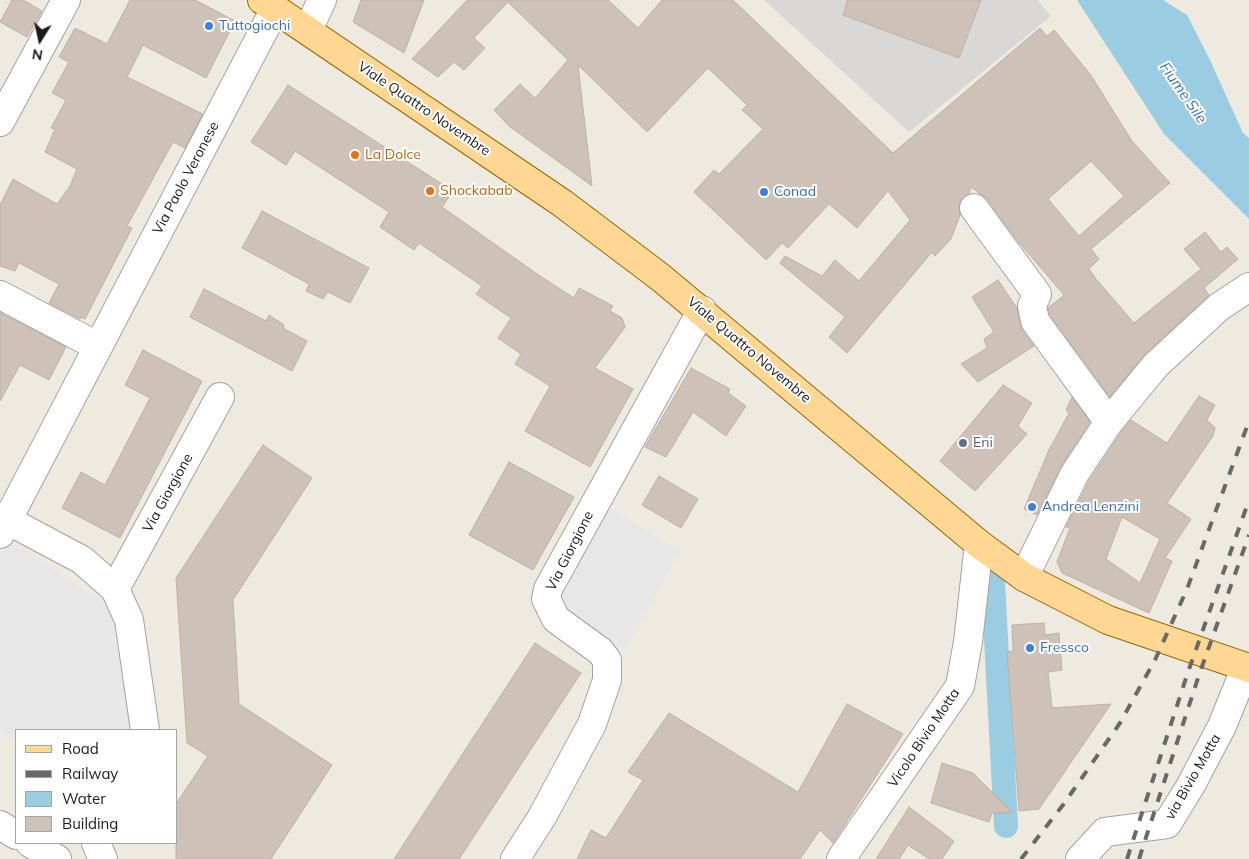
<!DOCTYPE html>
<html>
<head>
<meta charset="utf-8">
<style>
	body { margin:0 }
	#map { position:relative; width:1249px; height:859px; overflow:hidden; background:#eeeadf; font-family:Mulish,sans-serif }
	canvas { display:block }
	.legend { position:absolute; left:15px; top:729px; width:162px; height:115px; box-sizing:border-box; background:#fff; border:1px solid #a4a4a4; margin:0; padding:6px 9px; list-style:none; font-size:15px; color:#1b1b1b }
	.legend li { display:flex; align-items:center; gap:10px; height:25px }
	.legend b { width:25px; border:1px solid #a4a4a4 }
	.north { position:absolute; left:15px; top:15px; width:50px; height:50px; -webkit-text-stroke:4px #fff; paint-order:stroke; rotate:190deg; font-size:14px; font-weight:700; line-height:20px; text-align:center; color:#1b1b1b }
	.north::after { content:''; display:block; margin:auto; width:18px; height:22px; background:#1b1b1b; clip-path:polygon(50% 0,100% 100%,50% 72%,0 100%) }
</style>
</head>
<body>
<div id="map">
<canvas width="1249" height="859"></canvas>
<ul class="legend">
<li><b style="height:6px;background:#ffd692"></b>Road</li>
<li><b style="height:6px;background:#696969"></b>Railway</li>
<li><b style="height:14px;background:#9acde1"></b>Water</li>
<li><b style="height:14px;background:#cec2b8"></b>Building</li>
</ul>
<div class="north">N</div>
</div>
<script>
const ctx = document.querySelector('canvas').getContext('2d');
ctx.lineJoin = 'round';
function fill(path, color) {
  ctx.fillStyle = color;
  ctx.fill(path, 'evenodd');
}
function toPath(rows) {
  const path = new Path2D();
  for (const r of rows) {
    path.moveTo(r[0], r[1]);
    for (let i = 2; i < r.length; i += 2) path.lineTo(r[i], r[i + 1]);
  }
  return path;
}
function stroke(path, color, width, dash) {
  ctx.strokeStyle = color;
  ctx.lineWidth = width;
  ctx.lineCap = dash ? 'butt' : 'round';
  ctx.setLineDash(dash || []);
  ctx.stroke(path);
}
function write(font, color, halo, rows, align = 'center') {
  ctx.font = font + ' Mulish,sans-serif';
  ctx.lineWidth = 4;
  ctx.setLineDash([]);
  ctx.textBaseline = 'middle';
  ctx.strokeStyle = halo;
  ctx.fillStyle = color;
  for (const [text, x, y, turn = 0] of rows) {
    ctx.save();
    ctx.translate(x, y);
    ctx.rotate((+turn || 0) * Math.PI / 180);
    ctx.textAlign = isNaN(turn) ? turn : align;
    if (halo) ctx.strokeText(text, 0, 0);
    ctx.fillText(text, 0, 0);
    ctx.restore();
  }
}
fill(toPath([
	[764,0,1037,0,1051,16,909,132]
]), '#d9d8d7');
fill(toPath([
	[609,507,680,551,624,652,564,608,557,593],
	[7,538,111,608,130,730,16,730,16,742,0,732,0,553]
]), '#e7e7e7');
fill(toPath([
	[1077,0,1163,0,1187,15,1210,60,1243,133,1249,138,1249,219,1164,134]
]), '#9acde1');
stroke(toPath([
	[993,582,1006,826]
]), '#9acde1', 24);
const building = toPath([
	[12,0,23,0,42,11,27,37,0,22,12,0],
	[130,0,195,0,235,21,206,78,143,45,127,77,203,114,185,148,173,142,127,226,132,228,85,319,81,317,80,319,49,303,59,284,19,263,15,271,0,266,0,205,13,179,57,204,70,186,77,169,45,152,55,129,51,128,66,100,52,93,69,62,59,57,75,28,107,44,130,0],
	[361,0,424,0,404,53,353,22,361,0],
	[467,0,608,0,638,28,662,0,733,0,893,153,1040,28,1047,36,1054,30,1090,74,1132,141,1170,183,1091,249,1099,259,1089,269,1096,279,1134,323,1201,269,1184,249,1205,232,1221,252,1227,247,1238,259,1204,288,1209,295,1145,354,1110,397,1050,315,1048,308,1064,295,1016,239,987,199,971,187,969,194,960,202,960,215,951,239,935,256,932,252,847,353,829,337,845,317,780,263,785,256,822,276,835,260,859,281,910,220,888,191,857,228,829,204,788,248,782,243,766,260,694,192,714,170,719,174,763,129,742,110,747,105,708,68,647,132,578,65,592,186,509,126,494,110,520,84,535,98,568,60,508,2,474,38,485,48,464,70,454,62,438,77,412,59,467,0],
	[1091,161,1124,196,1079,236,1048,199,1091,161],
	[848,0,981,0,959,58,843,15,848,0],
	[288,85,453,191,442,207,540,276,574,298,579,288,613,306,610,311,622,318,625,327,595,368,633,389,590,467,525,431,550,386,515,364,521,354,498,338,511,318,476,294,482,286,419,243,414,250,380,227,389,212,295,151,286,165,251,142,288,85],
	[262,211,369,268,350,303,328,292,323,299,306,291,309,284,242,248,262,211],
	[998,280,1017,308,1022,330,1034,346,978,382,961,364,987,348,984,339,994,332,972,297,998,280],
	[204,289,266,321,269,315,284,325,283,328,307,341,292,371,190,317,204,289],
	[0,313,66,347,49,380,20,365,0,401,0,313],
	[143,350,202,381,120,538,62,508,81,472,105,485,150,398,125,385,143,350],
	[691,368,730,389,728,393,746,406,726,436,693,412,666,457,645,447,691,368],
	[1003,385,1032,403,1018,426,1027,434,975,491,940,461,1003,385],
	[1199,396,1215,405,1207,420,1215,428,1213,436,1167,503,1191,519,1165,558,1172,561,1149,613,1062,573,1057,562,1070,528,1066,527,1089,481,1122,431,1131,420,1167,443,1199,396],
	[1122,517,1160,539,1140,583,1106,559,1122,517],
	[1072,397,1090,422,1061,466,1037,515,1024,509,1049,450,1069,413,1066,410,1072,397],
	[263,445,312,478,233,600,239,704,332,765,271,859,176,859,176,804,208,756,187,743,176,578,263,445],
	[509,462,574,497,533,570,469,535,509,462],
	[659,476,698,499,681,528,642,505,659,476],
	[1044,623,1045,635,1059,633,1062,670,1048,672,1052,708,1111,704,1039,809,1019,811,1007,652,1013,651,1012,625,1044,623],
	[535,643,581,673,459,859,394,859,535,643],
	[847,704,903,734,833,843,820,830,800,859,577,859,591,830,606,838,643,780,628,772,669,713,798,792,847,704],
	[942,763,973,773,1012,812,992,813,989,822,931,803,942,763],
	[909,807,954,841,942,859,929,859,908,845,899,859,876,859,909,807]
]);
fill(building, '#cec2b8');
stroke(building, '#c1b0a0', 1);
const minor = toPath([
	[308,30,322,0],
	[0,122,66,0],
	[974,208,1037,294,1032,306,1035,321,1109,422],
	[0,295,97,346],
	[7,520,82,560,115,589,129,620,145,730],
	[0,534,275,9],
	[1024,577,1075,473,1109,422,1156,365,1219,307,1249,287],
	[115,589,220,397],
	[0,825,16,835],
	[30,843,57,859],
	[96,843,103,859],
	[515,859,542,817,592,724,607,680,607,660,600,651,556,619,546,599,548,589,702,310],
	[841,859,960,686,968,642,979,544],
	[1080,859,1105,832,1167,824,1191,785,1222,726,1246,667]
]);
const major = toPath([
	[262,0,562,203,660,277,979,544,1024,577,1108,620,1249,668]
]);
stroke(minor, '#a2a2a2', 30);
stroke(major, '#916900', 30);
stroke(minor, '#fff', 28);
stroke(major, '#ffd692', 28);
stroke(toPath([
	[1021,859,1063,805,1120,723,1155,660,1187,589,1249,421],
	[1127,859,1188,672,1249,500],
	[1139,859,1199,675,1249,535]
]), '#696969', 4, [10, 10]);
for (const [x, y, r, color] of [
	[209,26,5,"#3f7fe0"],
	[355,155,5,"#e8710a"],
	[430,191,5,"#e8710a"],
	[764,192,5,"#3f7fe0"],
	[963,443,5,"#5c6f8a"],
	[1032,507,5,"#3f7fe0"],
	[1030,648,5,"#3f7fe0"]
]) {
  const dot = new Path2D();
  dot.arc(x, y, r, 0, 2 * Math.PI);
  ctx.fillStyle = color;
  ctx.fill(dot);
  stroke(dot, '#fff', 2);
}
write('14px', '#366cbe', '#fff', [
	["Tuttogiochi",219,26],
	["Conad",774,192],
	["Andrea Lenzini",1042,507],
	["Fressco",1040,648]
], 'left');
write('14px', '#1b1b1b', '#fff', [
	["Viale Quattro Novembre",424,109,34],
	["Via Paolo Veronese",186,178,-62],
	["Viale Quattro Novembre",749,350,40],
	["Via Giorgione",168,493,-61],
	["Via Giorgione",570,551,-63],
	["Vicolo Bivio Motta",924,738,-56],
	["via Bivio Motta",1193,777,-60]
]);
write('14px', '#c56008', '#fff', [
	["La Dolce",365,155],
	["Shockabab",440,191]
], 'left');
write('14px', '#4e5e75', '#fff', [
	["Eni",973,443]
], 'left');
write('italic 15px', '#3f73b3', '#fff', [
	["Fiume Sile",1183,93,55]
]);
</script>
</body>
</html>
